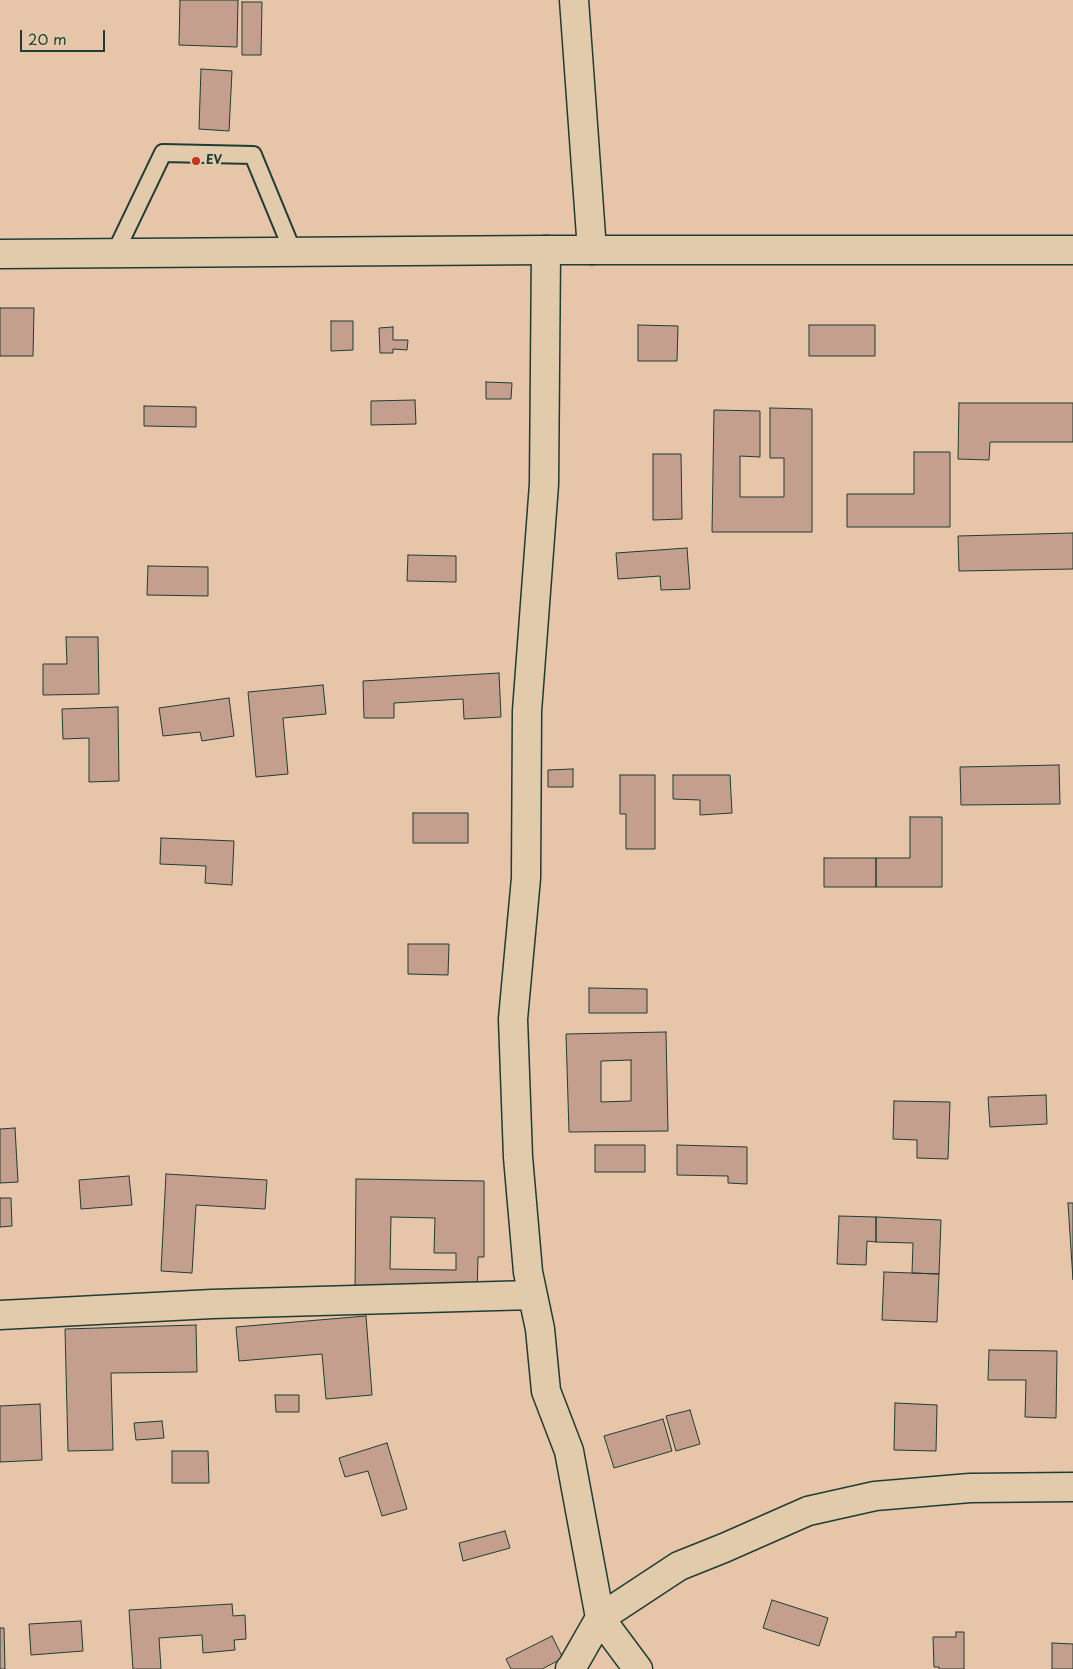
<!DOCTYPE html>
<html>
<head>
<meta charset="utf-8">
<style>
	body { margin:0 }
	#map { position:relative; width:1073px; height:1669px; overflow:hidden; background:#e6c5a9; font-family:"Playpen Sans",sans-serif }
	canvas { display:block }
	.scale { position:absolute; left:20px; top:30px; width:85px; height:22px; box-sizing:border-box; border:2px solid #1f3d34; border-top:0; padding-left:6px; font-size:15px; line-height:18px; white-space:nowrap; color:#1f3d34; -webkit-text-stroke:4px #e2cbab; paint-order:stroke }
</style>
</head>
<body>
<div id="map">
<canvas width="1073" height="1669"></canvas>
<div class="scale">20 m</div>
</div>
<script>
const ctx = document.querySelector('canvas').getContext('2d');
ctx.lineJoin = 'round';
function fill(path, color) {
  ctx.fillStyle = color;
  ctx.fill(path, 'evenodd');
}
function toPath(rows) {
  const path = new Path2D();
  for (const r of rows) {
    path.moveTo(r[0], r[1]);
    for (let i = 2; i < r.length; i += 2) path.lineTo(r[i], r[i + 1]);
  }
  return path;
}
function stroke(path, color, width, dash) {
  ctx.strokeStyle = color;
  ctx.lineWidth = width;
  ctx.lineCap = dash ? 'butt' : 'round';
  ctx.setLineDash(dash || []);
  ctx.stroke(path);
}
function write(font, color, halo, rows, align = 'center') {
  ctx.font = font + ' "Playpen Sans",sans-serif';
  ctx.lineWidth = 5;
  ctx.setLineDash([]);
  ctx.textBaseline = 'middle';
  ctx.strokeStyle = halo;
  ctx.fillStyle = color;
  for (const [text, x, y, turn = 0] of rows) {
    ctx.save();
    ctx.translate(x, y);
    ctx.rotate((+turn || 0) * Math.PI / 180);
    ctx.textAlign = isNaN(turn) ? turn : align;
    if (halo) ctx.strokeText(text, 0, 0);
    ctx.fillText(text, 0, 0);
    ctx.restore();
  }
}
const building = toPath([
	[180,0,238,0,237,47,179,45,180,0],
	[242,2,262,2,261,55,242,55,242,2],
	[201,69,232,71,229,131,199,129,201,69],
	[0,308,34,308,33,356,0,356,0,308],
	[331,321,353,321,353,350,331,351,331,321],
	[638,325,678,326,677,361,638,361,638,325],
	[809,325,875,325,875,356,809,356,809,325],
	[393,327,393,340,408,340,407,350,393,349,393,353,380,353,379,328,393,327],
	[486,382,512,383,511,399,486,399,486,382],
	[415,400,416,424,371,425,371,401,415,400],
	[959,403,1073,403,1073,442,990,442,989,460,958,459,959,403],
	[144,406,196,407,196,427,144,426,144,406],
	[770,408,812,409,812,532,712,532,714,410,760,411,760,457,740,456,740,497,784,497,784,458,770,458,770,408],
	[914,452,950,452,950,527,847,527,847,494,914,494,914,452],
	[653,454,681,454,682,519,653,520,653,454],
	[1073,533,1073,569,959,571,958,536,1073,533],
	[687,548,690,589,661,590,660,576,618,579,616,553,687,548],
	[408,555,456,556,456,582,407,581,408,555],
	[148,566,208,567,208,596,147,595,148,566],
	[66,637,98,637,99,694,43,695,43,664,67,664,66,637],
	[499,673,501,717,464,719,463,699,394,703,394,718,364,718,363,681,499,673],
	[323,685,326,714,283,718,288,774,256,777,248,692,323,685],
	[229,698,234,736,202,741,200,732,163,736,159,708,229,698],
	[118,707,119,781,89,782,89,738,63,739,62,709,118,707],
	[1059,765,1060,804,961,805,960,767,1059,765],
	[573,769,573,787,548,787,548,770,573,769],
	[620,775,655,775,655,849,626,849,626,814,620,814,620,775],
	[673,775,730,775,732,813,700,815,700,800,673,799,673,775],
	[413,813,468,813,468,843,413,843,413,813],
	[910,817,942,817,942,887,876,887,876,858,910,858,910,817],
	[161,838,234,841,232,885,205,883,206,866,160,864,161,838],
	[824,858,876,858,876,887,824,887,824,858],
	[408,944,449,944,448,975,408,974,408,944],
	[589,988,647,989,647,1013,589,1013,589,988],
	[666,1032,668,1131,569,1132,566,1034,666,1032],
	[631,1060,631,1101,601,1102,601,1061,631,1060],
	[1046,1095,1047,1124,990,1127,988,1097,1046,1095],
	[894,1101,950,1102,948,1159,917,1158,917,1140,893,1139,894,1101],
	[15,1128,18,1182,0,1183,0,1129,15,1128],
	[595,1145,645,1145,645,1172,595,1172,595,1145],
	[677,1145,747,1147,747,1184,728,1183,728,1176,677,1175,677,1145],
	[166,1174,267,1180,265,1209,196,1205,192,1273,161,1271,166,1174],
	[129,1176,132,1205,81,1209,79,1180,129,1176],
	[356,1179,484,1181,484,1257,478,1257,477,1294,355,1293,356,1179],
	[391,1217,435,1218,434,1253,456,1253,456,1270,390,1269,391,1217],
	[0,1198,11,1198,12,1226,0,1227,0,1198],
	[1068,1203,1073,1203,1073,1280,1068,1203],
	[839,1216,876,1217,876,1242,867,1241,866,1265,837,1264,839,1216],
	[876,1217,941,1220,939,1274,912,1273,913,1243,876,1242,876,1217],
	[884,1272,939,1274,937,1322,882,1320,884,1272],
	[366,1316,372,1395,326,1399,322,1354,239,1361,236,1327,366,1316],
	[196,1325,197,1372,111,1373,113,1450,68,1451,65,1329,196,1325],
	[989,1350,1057,1351,1056,1418,1025,1417,1026,1380,988,1380,989,1350],
	[275,1395,299,1395,299,1412,276,1412,275,1395],
	[895,1403,937,1405,936,1451,894,1450,895,1403],
	[40,1404,42,1460,0,1462,0,1406,40,1404],
	[690,1410,700,1444,676,1451,666,1416,690,1410],
	[663,1419,672,1451,614,1468,604,1436,663,1419],
	[162,1421,164,1438,136,1440,134,1423,162,1421],
	[387,1443,407,1509,382,1516,368,1471,345,1477,339,1458,387,1443],
	[172,1451,208,1451,209,1483,172,1483,172,1451],
	[505,1531,510,1548,463,1561,459,1543,505,1531],
	[772,1600,828,1618,819,1646,763,1628,772,1600],
	[232,1604,233,1616,245,1615,246,1639,234,1640,235,1650,203,1653,202,1635,159,1638,161,1669,133,1669,129,1610,232,1604],
	[81,1621,83,1651,31,1655,29,1624,81,1621],
	[0,1628,4,1628,5,1669,0,1669,0,1628],
	[956,1632,964,1632,964,1669,939,1669,939,1667,934,1667,933,1637,956,1637,956,1632],
	[552,1636,563,1658,542,1669,511,1669,506,1659,552,1636],
	[1052,1643,1073,1644,1073,1669,1052,1669,1052,1643]
]);
fill(building, '#c59f8d');
stroke(building, '#1f3d34', 1);
const lane = toPath([
	[115,253,163,153,253,155,293,252]
]);
const street = toPath([
	[574,0,592,250],
	[546,250,544,484,527,711,526,878,513,1019,518,1157,528,1272,540,1329,546,1391,569,1451,600,1618,638,1669],
	[0,1315,212,1304,532,1295],
	[570,1669,572,1667,600,1618,679,1566,724,1548,808,1511,875,1496,970,1488,1073,1487]
]);
const secondary = toPath([
	[0,254,546,250,1073,250]
]);
stroke(lane, '#1f3d34', 20);
stroke(street, '#1f3d34', 31);
stroke(secondary, '#1f3d34', 31);
stroke(lane, '#e2cbab', 16);
stroke(street, '#e2cbab', 28);
stroke(secondary, '#e2cbab', 28);
for (const [x, y, r, color] of [
	[196,161,5,"#c8321e"]
]) {
  const dot = new Path2D();
  dot.arc(x, y, r, 0, 2 * Math.PI);
  ctx.fillStyle = color;
  ctx.fill(dot);
  stroke(dot, '#e2cbab', 2);
}
write('bold 12px', '#1f3d34', '#e2cbab', [
	["EV",206,161]
], 'left');
</script>
</body>
</html>
